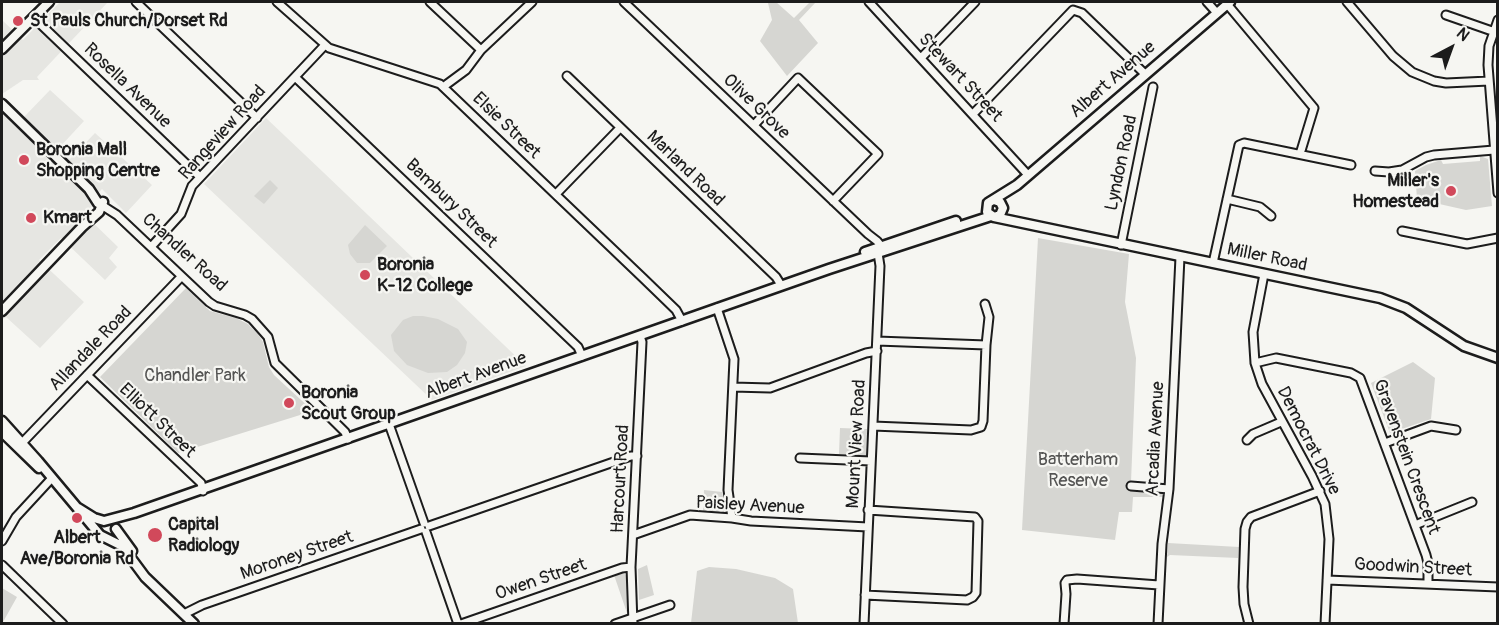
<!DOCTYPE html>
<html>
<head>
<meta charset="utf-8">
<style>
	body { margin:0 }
	#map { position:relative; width:1499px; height:625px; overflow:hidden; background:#f6f6f2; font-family:Pangolin,sans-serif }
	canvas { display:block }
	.frame { position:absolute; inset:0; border:3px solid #1c1c1c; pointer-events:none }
	.north { position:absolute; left:1421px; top:18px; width:60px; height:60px; -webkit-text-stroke:4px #f6f6f2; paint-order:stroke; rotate:41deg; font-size:16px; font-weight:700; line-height:24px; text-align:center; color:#1c1c1c }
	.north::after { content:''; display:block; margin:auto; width:21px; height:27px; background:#1c1c1c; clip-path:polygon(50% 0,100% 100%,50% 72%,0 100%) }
</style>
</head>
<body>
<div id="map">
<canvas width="1499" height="625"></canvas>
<div class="frame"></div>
<div class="north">N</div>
</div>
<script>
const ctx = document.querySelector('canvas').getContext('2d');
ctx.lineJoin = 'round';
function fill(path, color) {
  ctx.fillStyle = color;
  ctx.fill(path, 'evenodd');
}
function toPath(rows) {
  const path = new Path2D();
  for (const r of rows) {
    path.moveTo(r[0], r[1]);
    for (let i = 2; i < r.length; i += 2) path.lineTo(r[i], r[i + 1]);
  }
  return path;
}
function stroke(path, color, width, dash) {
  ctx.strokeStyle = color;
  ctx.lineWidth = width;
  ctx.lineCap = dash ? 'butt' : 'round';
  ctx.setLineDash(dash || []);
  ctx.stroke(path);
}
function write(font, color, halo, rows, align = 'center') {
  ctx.font = font + ' Pangolin,sans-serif';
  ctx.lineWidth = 4.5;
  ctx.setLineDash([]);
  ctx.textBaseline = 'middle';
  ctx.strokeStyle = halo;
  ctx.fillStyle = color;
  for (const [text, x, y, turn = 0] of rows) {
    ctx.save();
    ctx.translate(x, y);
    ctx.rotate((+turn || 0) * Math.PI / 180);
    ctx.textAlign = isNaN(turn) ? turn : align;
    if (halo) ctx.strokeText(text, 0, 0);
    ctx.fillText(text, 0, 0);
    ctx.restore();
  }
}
fill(toPath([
	[60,2,108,2,37,77,39,80,23,80,2,94,2,20,23,40],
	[50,90,84,121,59,148,70,159,95,133,152,185,126,213,102,189,93,199,93,205,84,214,118,247,109,258,117,267,105,280,61,238,39,260,84,302,40,348,6,317,2,320,2,95,24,117],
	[266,118,323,172,526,366,432,400,204,184]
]), '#e6e6e2');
fill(toPath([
	[769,2,776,2,794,18,810,2,816,2,799,20,818,43,787,76,760,41,772,20,768,3],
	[1480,156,1488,159,1492,206,1466,210,1417,199,1415,171,1426,165,1441,160,1443,164,1480,161],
	[270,180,278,188,264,204,254,196],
	[365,225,387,246,370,263,357,263,350,254,348,245],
	[1038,238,1129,254,1125,302,1136,358,1131,482,1165,485,1163,497,1133,497,1132,512,1119,512,1115,540,1022,530],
	[186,288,210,311,236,318,248,324,258,334,263,342,269,367,274,375,313,411,178,453,100,377],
	[413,316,423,316,438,319,458,329,467,342,465,353,457,365,447,372,428,373,407,365,394,351,391,335,403,320],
	[1413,362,1435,378,1431,419,1390,433,1371,383],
	[840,428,867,429,866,456,839,454],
	[704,490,722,492,726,509,724,512,703,511],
	[1168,543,1239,547,1238,558,1170,555,1167,557],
	[647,565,654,595,639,600,638,569],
	[709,567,736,569,775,578,793,589,798,623,691,623,697,571],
	[623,572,626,575,627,613,614,575],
	[2,588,17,597,3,622,2,621]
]), '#d6d6d2');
const minor = toPath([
	[136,2,257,118],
	[277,2,329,48,440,84,644,279,676,310,682,321],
	[430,2,481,50],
	[624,2,868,234,877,241,881,246],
	[869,2,1028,175],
	[1207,2,1217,13],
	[1347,2,1393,56,1412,72,1434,81,1446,83,1489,81],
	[1227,4,1314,108,1300,154],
	[1446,15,1492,31],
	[33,17,200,177],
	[1498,20,1489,46,1488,65,1498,193],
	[921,58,975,2],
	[567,76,776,277,781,285],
	[295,77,578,347,582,356],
	[443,87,466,70,481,50,532,2],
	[973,114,1073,10,1082,13,1145,74],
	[754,125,798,78,878,154,833,201],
	[1375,171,1389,172,1402,170,1426,157,1434,155,1494,150],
	[556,194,620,128],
	[1227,199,1260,207,1271,216],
	[103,206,117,215,209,302,215,306,245,315,252,319,268,337,275,363,345,432,348,439],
	[1402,231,1467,244,1498,238],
	[1121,245,1153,87],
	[151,247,181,214,192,186,325,45],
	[1213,263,1239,145,1244,143,1351,165],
	[1264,274,1253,332,1255,363,1262,384,1312,476,1325,504,1329,539,1325,624],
	[985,304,989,317,986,345],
	[717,308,734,359,728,490,732,518],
	[1255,363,1276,358,1351,373,1360,378,1426,555,1428,563,1428,584],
	[87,375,201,483,203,491],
	[733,387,770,388,866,353,877,351],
	[389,424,424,523],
	[873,426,971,430,981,427,983,421,986,345,877,341],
	[1247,440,1253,434,1281,422],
	[22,443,181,277],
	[1385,443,1431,426,1456,430],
	[800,458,871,461],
	[1131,486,1169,489],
	[1415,525,1472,502],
	[429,526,631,456,637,456],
	[426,532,458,624],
	[633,535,690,515,732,518,751,521,868,527],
	[2,541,16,517,52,478],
	[2,565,63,624],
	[1327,580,1498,587],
	[865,595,967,600,973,597,976,593,978,521,975,517,868,510],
	[184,614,202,605,421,529],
	[461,624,622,568,631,567],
	[615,624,670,605],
	[633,624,631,567,642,342,640,336],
	[864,624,880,266,878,253],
	[1064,624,1066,594,1065,583,1067,580,1077,579,1159,585],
	[1158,624,1162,544,1169,489,1180,257],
	[1249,624,1244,604,1243,587,1245,529,1247,522,1251,517,1320,491]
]);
const major = toPath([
	[2,49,49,2],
	[2,104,89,189,98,203,103,206],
	[994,200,1000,202,1003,208,1000,215,994,217,987,212,988,203,1017,185,1230,2],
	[994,217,1380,298,1406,308,1464,346,1498,358],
	[865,252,956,221],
	[2,311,82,227,99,212,103,202],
	[2,421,38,461,100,535,122,546,145,577,194,624],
	[2,432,39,468],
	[78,508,94,518,104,521,134,513,829,269,991,216],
	[116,529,132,551]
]);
stroke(minor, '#1c1c1c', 11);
stroke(major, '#1c1c1c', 13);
stroke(minor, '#f6f6f2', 7);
stroke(major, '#f6f6f2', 8);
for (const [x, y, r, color] of [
	[18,21,6,"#d1495b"],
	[24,160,6,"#d1495b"],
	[1451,191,6,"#d1495b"],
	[31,218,6,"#d1495b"],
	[365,275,6,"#d1495b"],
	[289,403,6,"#d1495b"],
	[77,518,6,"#d1495b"],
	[155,535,8,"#d1495b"]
]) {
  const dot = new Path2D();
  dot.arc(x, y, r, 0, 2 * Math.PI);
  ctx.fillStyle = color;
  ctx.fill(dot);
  stroke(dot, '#f6f6f2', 2);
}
write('bold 18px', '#1c1c1c', '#f6f6f2', [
	["St Pauls Church/Dorset Rd",30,21],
	["Boronia Mall",36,150],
	["Shopping Centre",36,171],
	["Miller's",1439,181,"right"],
	["Homestead",1439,202,"right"],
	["Kmart",43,218],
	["Boronia",377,265],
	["K-12 College",377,286],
	["Boronia",301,393],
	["Scout Group",301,414],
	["Capital",168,525],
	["Radiology",168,546],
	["Albert",77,538,"center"],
	["Ave/Boronia Rd",77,559,"center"]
], 'left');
write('18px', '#1c1c1c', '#f6f6f2', [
	["Stewart Street",960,78,47],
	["Albert Avenue",1113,80,-41],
	["Rosella Avenue",127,86,44],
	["Olive Grove",756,107,44],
	["Elsie Street",506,126,44],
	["Rangeview Road",223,133,-48],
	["Lyndon Road",1122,163,-78],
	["Marland Road",685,169,44],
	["Bambury Street",451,204,44],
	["Chandler Road",184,253,42],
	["Miller Road",1267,258,12],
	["Allandale Road",91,349,-46],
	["Albert Avenue",476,376,-20],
	["Elliott Street",157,421,44],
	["Arcadia Avenue",1156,439,-87],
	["Democrat Drive",1308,441,63],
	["Mount View Road",857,444,-87],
	["Gravenstein Crescent",1406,457,70],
	["Harcourt Road",621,479,-87],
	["Paisley Avenue",750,506,3],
	["Moroney Street",297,556,-19],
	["Goodwin Street",1413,568,3],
	["Owen Street",541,580,-19]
]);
write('18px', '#545453', '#f6f6f2', [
	["Chandler Park",195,376],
	["Batterham",1078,460],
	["Reserve",1078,481]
]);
</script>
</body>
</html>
